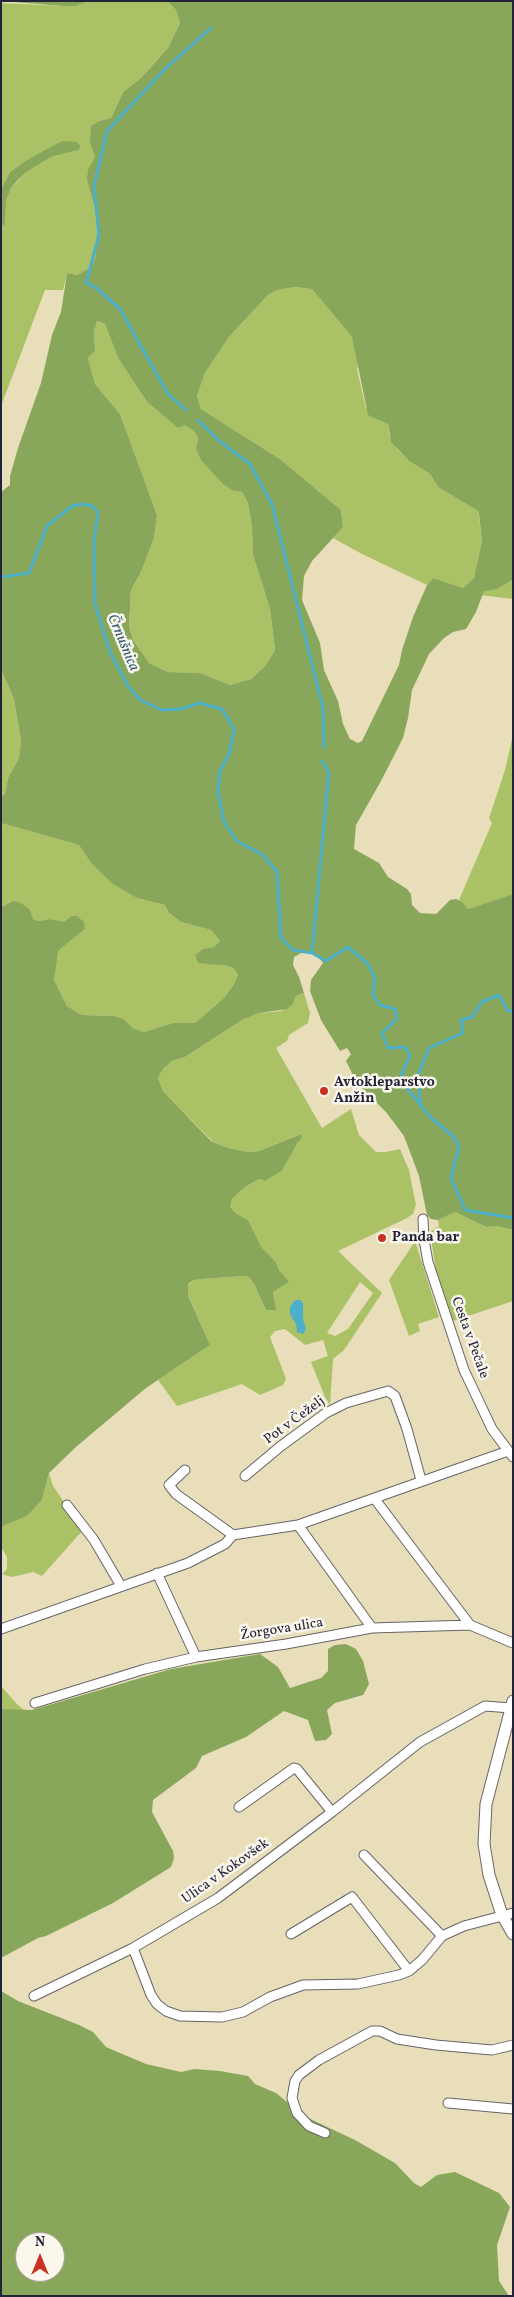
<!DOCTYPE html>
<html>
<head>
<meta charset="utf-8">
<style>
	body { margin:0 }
	#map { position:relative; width:514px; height:2297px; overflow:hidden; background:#e8deba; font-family:Vollkorn,serif }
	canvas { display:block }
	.frame { position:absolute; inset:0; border:2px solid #22223b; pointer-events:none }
	.north { position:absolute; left:15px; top:2232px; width:50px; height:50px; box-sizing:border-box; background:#fbf7ec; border:1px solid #a4a2a5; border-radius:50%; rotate:0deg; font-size:14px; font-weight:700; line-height:20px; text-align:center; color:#22223b }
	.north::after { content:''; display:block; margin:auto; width:18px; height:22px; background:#c8321e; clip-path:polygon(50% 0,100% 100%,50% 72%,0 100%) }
</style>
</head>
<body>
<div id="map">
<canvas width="514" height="2297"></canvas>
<div class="frame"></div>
<div class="north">N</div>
</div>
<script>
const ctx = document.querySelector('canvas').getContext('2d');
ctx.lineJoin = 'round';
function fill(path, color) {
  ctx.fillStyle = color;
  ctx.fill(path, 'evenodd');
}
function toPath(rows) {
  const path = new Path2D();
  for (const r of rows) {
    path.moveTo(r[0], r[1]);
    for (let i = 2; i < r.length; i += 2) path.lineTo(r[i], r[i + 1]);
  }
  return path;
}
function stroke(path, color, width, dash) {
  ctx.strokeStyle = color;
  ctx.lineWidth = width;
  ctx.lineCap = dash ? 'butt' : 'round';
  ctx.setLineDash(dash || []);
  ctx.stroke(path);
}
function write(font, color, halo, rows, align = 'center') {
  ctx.font = font + ' Vollkorn,serif';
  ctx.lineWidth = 5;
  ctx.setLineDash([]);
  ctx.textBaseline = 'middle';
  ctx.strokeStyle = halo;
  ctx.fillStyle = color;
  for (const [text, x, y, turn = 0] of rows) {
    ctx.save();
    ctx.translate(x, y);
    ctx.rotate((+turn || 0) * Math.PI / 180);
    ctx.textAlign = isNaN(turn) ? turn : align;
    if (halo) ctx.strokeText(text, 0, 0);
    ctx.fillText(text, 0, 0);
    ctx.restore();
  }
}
fill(toPath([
	[88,1,167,1,176,10,180,23,168,48,141,78,123,92,111,118,99,121,90,143,95,157,87,180,97,217,96,256,91,267,77,275,67,273,63,290,45,290,1,406,1,223,5,227,6,201,11,188,28,171,51,157,79,150,62,142,28,159,10,172,1,189,1,3,63,6,76,5],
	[295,287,312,289,352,337,359,363,357,369,366,408,388,424,389,435,396,448,409,461,430,474,438,487,478,511,482,540,474,578,463,588,433,578,427,585,362,554,333,538,343,527,341,510,280,459,201,409,197,396,205,373,229,337,268,295,277,290],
	[96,321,105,324,118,358,147,402,178,428,185,424,195,431,198,438,196,449,234,491,242,492,248,503,252,527,253,555,270,609,275,650,265,666,251,679,230,685,200,673,168,672,149,663,133,640,129,626,131,590,141,572,154,538,157,515,120,414,95,384,88,358,95,351,94,331],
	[513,567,513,599,480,595,484,591,512,579,511,569],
	[1,669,14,699,21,741,19,758,8,778,5,794,1,797],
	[513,735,513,894,468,909,459,900,492,823,489,818,505,770],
	[1,823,79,845,91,863,137,898,165,905,169,913,181,922,211,930,220,941,214,947,203,949,197,962,228,966,234,969,238,975,234,984,223,999,195,1023,173,1023,144,1032,133,1028,124,1019,114,1016,82,1015,67,1006,54,980,55,963,58,951,85,929,49,919,39,921,33,919,13,901,1,907],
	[304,993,310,1013,308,1023,289,1035,287,1041,276,1048,322,1128,351,1109,359,1135,376,1152,386,1152,400,1149,409,1170,416,1205,413,1214,405,1219,338,1251,382,1293,344,1350,333,1359,330,1405,325,1397,311,1362,328,1356,323,1340,305,1345,285,1329,275,1331,270,1337,286,1379,283,1385,260,1395,242,1384,177,1406,158,1380,210,1345,188,1294,188,1285,194,1280,202,1279,245,1276,250,1278,254,1284,266,1310,275,1310,273,1292,288,1282,279,1270,276,1262,260,1247,248,1220,237,1214,230,1207,232,1199,245,1187,259,1179,265,1181,282,1171,300,1134,259,1151,249,1152,228,1148,212,1141,163,1091,158,1078,163,1069,172,1061,185,1057,242,1020,259,1013,281,1011,293,1004,296,996],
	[360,1282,373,1293,348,1329,335,1336,327,1333],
	[455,1212,486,1227,497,1226,513,1230,513,1301,453,1321,436,1271,430,1232,439,1226,438,1220],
	[414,1243,416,1244,439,1317,418,1324,420,1331,409,1336,389,1280],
	[49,1473,53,1486,83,1530,42,1576,33,1572,12,1577,2,1574,7,1569,7,1557,1,1547,1,1527,27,1516,42,1500],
	[1,1686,16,1703,25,1711,1,1709]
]), '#abc166');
fill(toPath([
	[1,1,88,1,76,6,63,6],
	[167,1,513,1,512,580,497,589,484,591,476,612,466,629,453,632,444,638,429,654,412,690,408,718,403,738,381,781,356,825,354,849,379,863,388,877,407,889,411,894,412,905,420,913,436,914,450,900,456,899,462,902,468,909,513,894,513,1230,497,1226,486,1227,455,1212,438,1220,431,1219,427,1215,419,1176,404,1136,386,1112,362,1088,353,1075,346,1061,351,1054,347,1048,340,1051,321,1020,310,991,311,980,323,963,317,955,303,952,294,957,293,965,299,977,304,993,296,996,293,1004,287,1009,259,1013,242,1020,185,1057,172,1061,163,1069,158,1078,163,1091,211,1141,228,1148,249,1152,259,1151,301,1134,302,1138,297,1143,282,1171,265,1181,259,1179,245,1187,232,1199,230,1207,237,1214,248,1220,261,1247,276,1262,279,1270,289,1282,273,1292,276,1310,266,1310,254,1284,250,1278,245,1276,202,1279,194,1280,188,1284,188,1295,210,1345,146,1388,77,1446,49,1473,42,1500,27,1516,1,1527,1,907,13,901,21,903,30,910,33,919,39,921,49,919,64,922,72,916,77,916,84,922,85,929,58,951,54,980,67,1006,82,1015,114,1016,124,1019,133,1028,144,1032,173,1023,195,1023,223,999,234,984,238,975,234,969,228,966,198,963,195,955,203,949,214,947,220,941,211,930,181,922,169,913,165,905,137,898,113,884,91,863,79,845,1,823,1,797,5,794,8,778,19,758,21,741,14,699,1,669,1,492,10,485,10,476,18,448,41,383,52,335,61,312,67,273,77,275,91,267,96,256,97,217,87,180,88,170,95,157,90,143,91,126,99,121,111,118,123,92,141,78,168,48,180,23,176,10],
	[295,287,312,289,352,337,368,415,388,424,391,442,409,461,430,474,438,487,478,511,479,515,482,540,474,578,463,588,433,578,427,585,413,617,402,650,399,665,362,741,358,743,350,739,343,724,338,701,324,670,320,643,302,600,304,576,312,561,343,527,341,510,280,459,201,409,197,396,205,373,229,337,268,295,277,290],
	[97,321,105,324,118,358,147,402,178,428,185,425,194,431,198,438,196,449,201,460,223,484,234,491,242,492,248,503,252,527,253,555,270,609,275,650,265,666,251,679,230,685,200,673,168,672,149,663,133,640,129,626,131,590,141,572,154,538,157,515,120,414,95,384,88,358,95,351,94,331],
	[62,141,77,142,80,146,79,150,51,157,28,171,18,180,11,188,6,201,5,227,1,223,1,189,10,172,28,159],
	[346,1644,356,1649,363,1661,369,1684,363,1695,335,1703,327,1710,332,1734,326,1740,315,1741,308,1720,284,1711,246,1737,202,1756,196,1768,153,1800,152,1812,173,1851,174,1858,171,1867,113,1903,46,1936,38,1938,1,1958,1,1709,32,1710,171,1669,260,1654,278,1667,290,1688,321,1678,328,1671,328,1649,335,1645],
	[1,1991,18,2001,79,2025,93,2032,106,2047,146,2064,181,2072,194,2069,220,2071,248,2076,255,2084,276,2093,306,2117,355,2140,395,2163,414,2183,421,2187,437,2175,455,2172,499,2193,510,2207,497,2245,499,2281,509,2296,1,2296],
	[25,2242,55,2242,55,2272,25,2272]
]), '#88a75b');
fill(toPath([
	[295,1300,301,1300,303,1304,303,1319,306,1329,303,1334,297,1332,296,1324,290,1314,290,1307]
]), '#4cb0cb');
stroke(toPath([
	[186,410,168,394,120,309,95,287,86,283,99,235,94,186,107,131,165,69,211,28],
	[198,420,217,439,250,464,272,504,323,708,324,747],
	[1,577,29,573,47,526,72,506,83,504,92,506,98,512,94,542,95,604,110,652,128,686,140,700,162,710,181,709,199,703,222,709,234,729,229,754,220,771,218,792,224,822,237,841,263,855,277,872,281,938,293,950,312,953,326,961,348,947,367,963,375,977,373,995,380,1005,395,1009,397,1019,382,1033,388,1048,405,1047,410,1056,401,1075,406,1087,431,1118,454,1137,459,1147,451,1178,465,1210,513,1218],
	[312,953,329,772,322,761],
	[420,1103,418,1075,429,1048,463,1033,461,1020,472,1017,482,1002,499,995,508,1011,513,1011]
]), '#4cb0cb', 3);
const street = toPath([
	[423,1219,424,1240,428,1262,464,1370,492,1429,513,1457],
	[185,1470,169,1485,176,1494,233,1535],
	[245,1476,281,1446,326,1413,346,1403,388,1391,395,1396,407,1429,421,1480],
	[374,1498,470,1625],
	[67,1505,94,1540,121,1586],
	[298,1525,372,1628],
	[157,1573,196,1657],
	[1,1629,188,1563,225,1544,233,1535,298,1525,508,1451],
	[35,1703,145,1669,196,1657,286,1644,372,1628,470,1625,513,1643],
	[511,1708,485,1706,420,1742,332,1812,218,1898,133,1948,151,1995,157,2004,166,2011,180,2016,222,2017,243,2012,270,1997,303,1985,358,1984,399,1975,409,1971,422,1960,442,1936,464,1926,513,1913],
	[239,1807,294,1768,297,1769,332,1812],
	[364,1855,442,1936],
	[291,1934,352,1897,409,1971],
	[34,1996,133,1948],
	[448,2103,513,2109],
	[325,2133,309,2126,297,2113,292,2098,295,2081,299,2075,319,2060,372,2031,380,2031,397,2039,436,2045,492,2050,513,2045]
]);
const secondary = toPath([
	[513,1701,486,1804,484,1844,489,1875,502,1915,513,1934]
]);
stroke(street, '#676467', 11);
stroke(secondary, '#676467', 13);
stroke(street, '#fff', 9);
stroke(secondary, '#fff', 11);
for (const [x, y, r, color] of [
	[324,1091,5,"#c8321e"],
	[382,1238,5,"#c8321e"]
]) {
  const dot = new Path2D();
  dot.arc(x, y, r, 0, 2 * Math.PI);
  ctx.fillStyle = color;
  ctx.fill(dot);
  stroke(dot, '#fbf7ec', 2);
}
write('bold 14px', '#22223b', '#fbf7ec', [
	["Avtokleparstvo",334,1083],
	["Anžin",334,1099],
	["Panda bar",392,1238]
], 'left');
write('14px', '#22223b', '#fbf7ec', [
	["Cesta v Pečale",469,1338,70],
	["Pot v Čeželj",295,1421,-36],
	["Žorgova ulica",282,1630,-9],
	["Ulica v Kokovšek",226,1872,-35]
]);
write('italic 15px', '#335b75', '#fbf7ec', [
	["Črnušnica",122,643,67]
]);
</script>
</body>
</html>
